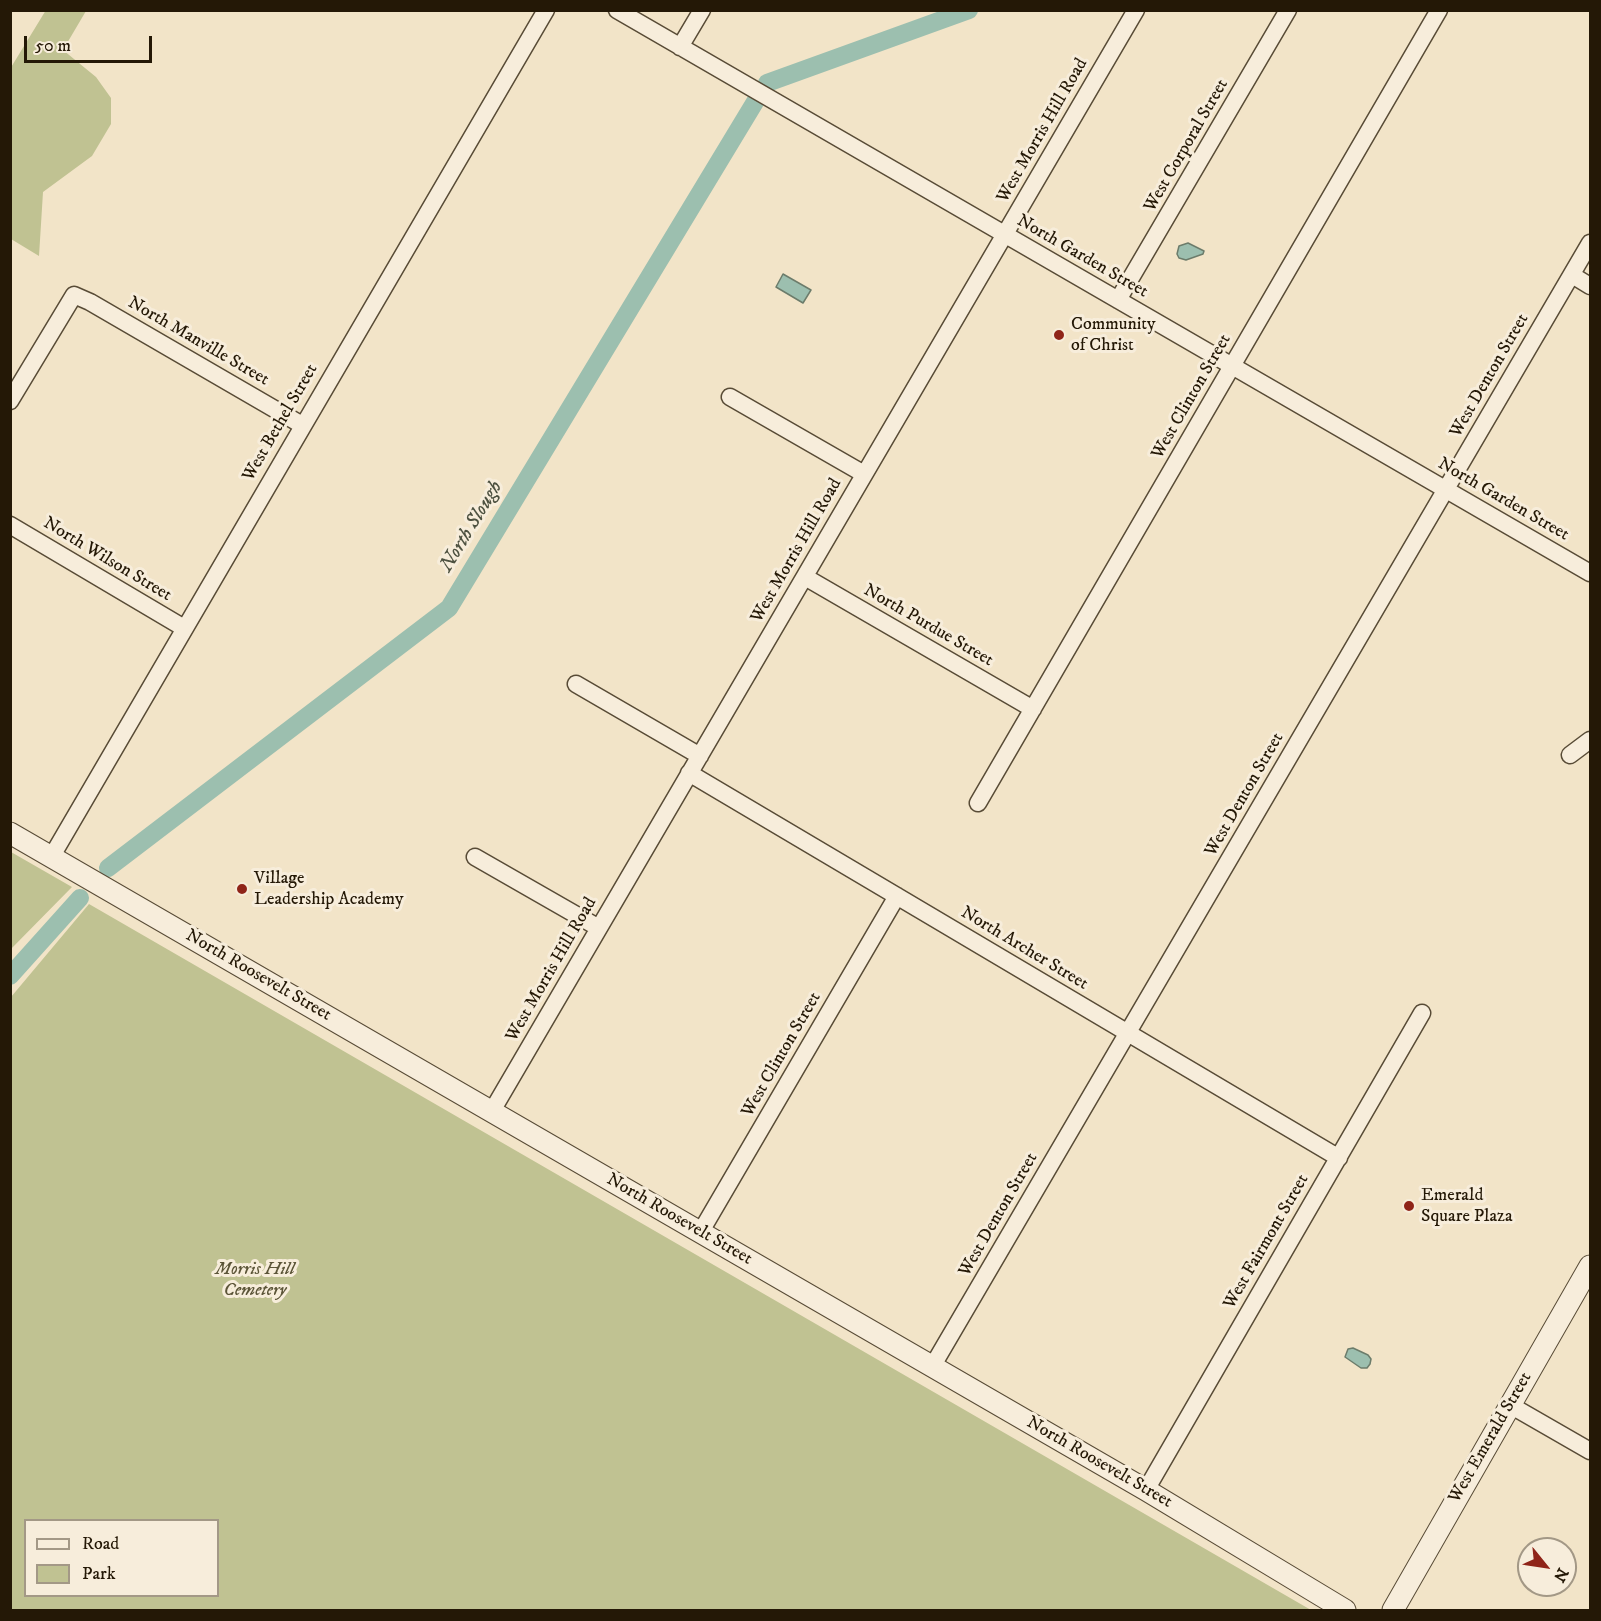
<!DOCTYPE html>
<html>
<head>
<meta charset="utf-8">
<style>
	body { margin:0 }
	#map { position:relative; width:1601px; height:1621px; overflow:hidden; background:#f2e4c8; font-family:"IM FELL DW Pica",serif }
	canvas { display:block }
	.frame { position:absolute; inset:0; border:12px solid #241806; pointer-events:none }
	.legend { position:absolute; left:24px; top:1519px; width:195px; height:78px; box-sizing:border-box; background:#f7eddb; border:2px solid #a39886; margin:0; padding:8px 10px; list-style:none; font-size:18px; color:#241806 }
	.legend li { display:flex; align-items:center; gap:12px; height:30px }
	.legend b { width:30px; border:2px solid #a39886 }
	.north { position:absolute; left:1517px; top:1537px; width:60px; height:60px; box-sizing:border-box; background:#f7eddb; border:2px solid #a39886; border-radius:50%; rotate:120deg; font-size:16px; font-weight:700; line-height:24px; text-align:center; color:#241806 }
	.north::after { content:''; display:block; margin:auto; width:21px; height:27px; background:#8f2418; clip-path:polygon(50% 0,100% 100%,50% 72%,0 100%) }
	.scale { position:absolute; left:24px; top:36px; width:128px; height:27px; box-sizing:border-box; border:3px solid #241806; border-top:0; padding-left:8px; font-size:18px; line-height:21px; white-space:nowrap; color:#241806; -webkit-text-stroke:4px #f7eddb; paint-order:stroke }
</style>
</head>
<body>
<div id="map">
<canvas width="1601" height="1621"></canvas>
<div class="frame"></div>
<ul class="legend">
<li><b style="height:8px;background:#f7eddb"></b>Road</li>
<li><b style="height:16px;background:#c0c292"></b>Park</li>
</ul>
<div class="north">N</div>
<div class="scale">50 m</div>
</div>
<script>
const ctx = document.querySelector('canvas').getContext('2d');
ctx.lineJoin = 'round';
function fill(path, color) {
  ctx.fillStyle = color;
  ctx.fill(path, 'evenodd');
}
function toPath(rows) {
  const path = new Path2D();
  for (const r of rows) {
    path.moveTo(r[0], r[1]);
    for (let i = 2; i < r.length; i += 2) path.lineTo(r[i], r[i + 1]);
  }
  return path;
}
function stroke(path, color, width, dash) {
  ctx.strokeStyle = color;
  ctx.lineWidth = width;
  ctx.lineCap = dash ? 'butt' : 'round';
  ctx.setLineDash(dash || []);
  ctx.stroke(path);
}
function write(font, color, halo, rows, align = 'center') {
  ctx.font = font + ' "IM FELL DW Pica",serif';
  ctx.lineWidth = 6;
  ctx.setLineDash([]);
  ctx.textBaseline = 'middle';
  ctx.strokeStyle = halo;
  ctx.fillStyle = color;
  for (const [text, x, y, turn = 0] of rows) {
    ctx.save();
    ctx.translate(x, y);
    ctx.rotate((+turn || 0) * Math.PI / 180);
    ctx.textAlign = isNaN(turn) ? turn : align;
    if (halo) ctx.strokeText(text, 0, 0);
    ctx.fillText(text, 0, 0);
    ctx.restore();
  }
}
fill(toPath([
	[46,10,86,11,63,50,96,77,111,98,111,124,92,156,43,192,39,256,11,239,10,69],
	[11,852,72,887,11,949],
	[89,904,1311,1610,11,1610,11,997],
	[26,1520,218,1520,218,1596,26,1596]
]), '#c0c292');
const water = toPath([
	[1188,243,1204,251,1203,254,1186,260,1179,258,1177,254,1179,246,1188,243],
	[783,274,811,290,803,303,776,287,783,274],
	[1353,1348,1368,1355,1371,1359,1370,1364,1367,1368,1361,1368,1345,1357,1348,1349,1353,1348]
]);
fill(water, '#9cbfaf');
stroke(water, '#6c7c6b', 1.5);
stroke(toPath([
	[767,83,969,10],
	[108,868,449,608,755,102],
	[10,976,80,898]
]), '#9cbfaf', 18);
const minor = toPath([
	[617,10,1590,573],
	[680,47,702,10],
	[1572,275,1590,286],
	[1118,300,1288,10],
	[730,397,864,474],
	[10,401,74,295,90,302,302,425],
	[10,525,184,628],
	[805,577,1033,709],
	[576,684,700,756],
	[1570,755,1590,740],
	[689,773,1339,1158],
	[978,803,1439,10],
	[52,856,546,10],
	[475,857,599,928],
	[492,1111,1136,10],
	[700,1233,897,896],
	[932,1367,1590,243],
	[1510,1405,1590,1451],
	[1146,1490,1422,1013]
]);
const tertiary = toPath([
	[10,833,1146,1490,1345,1610],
	[1393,1610,1590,1266]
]);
stroke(minor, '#584b36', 19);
stroke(tertiary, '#584b36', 23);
stroke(minor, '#f7eddb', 16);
stroke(tertiary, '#f7eddb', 21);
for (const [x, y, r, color] of [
	[1059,335,6,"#8f2418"],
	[242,889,6,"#8f2418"],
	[1409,1206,6,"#8f2418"]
]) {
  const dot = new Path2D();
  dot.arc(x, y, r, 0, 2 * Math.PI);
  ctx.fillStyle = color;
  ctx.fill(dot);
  stroke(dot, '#f7eddb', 2);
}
write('18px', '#241806', '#f7eddb', [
	["West Morris Hill Road",1043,131,-60],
	["West Corporal Street",1187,146,-60],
	["North Garden Street",1082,257,30],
	["North Manville Street",198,342,30],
	["West Denton Street",1490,376,-60],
	["West Clinton Street",1192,397,-60],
	["West Bethel Street",281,423,-60],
	["North Garden Street",1503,500,30],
	["West Morris Hill Road",797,551,-60],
	["North Wilson Street",107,560,31],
	["North Purdue Street",928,626,30],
	["West Denton Street",1245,795,-60],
	["North Archer Street",1024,949,31],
	["West Morris Hill Road",552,970,-60],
	["North Roosevelt Street",258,976,30],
	["West Clinton Street",782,1055,-60],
	["West Denton Street",999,1215,-60],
	["North Roosevelt Street",679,1220,30],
	["West Fairmont Street",1267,1242,-60],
	["West Emerald Street",1491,1438,-60],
	["North Roosevelt Street",1099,1463,30]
]);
write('18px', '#241806', '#f7eddb', [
	["Community",1071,325],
	["of Christ",1071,346],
	["Village",254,879],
	["Leadership Academy",254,900],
	["Emerald",1421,1196],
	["Square Plaza",1421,1217]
], 'left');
write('italic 18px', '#5b5437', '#f7eddb', [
	["Morris Hill",255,1270],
	["Cemetery",255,1291]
]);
write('italic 20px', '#4e5241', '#f7eddb', [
	["North Slough",472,527,-59]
]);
</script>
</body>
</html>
